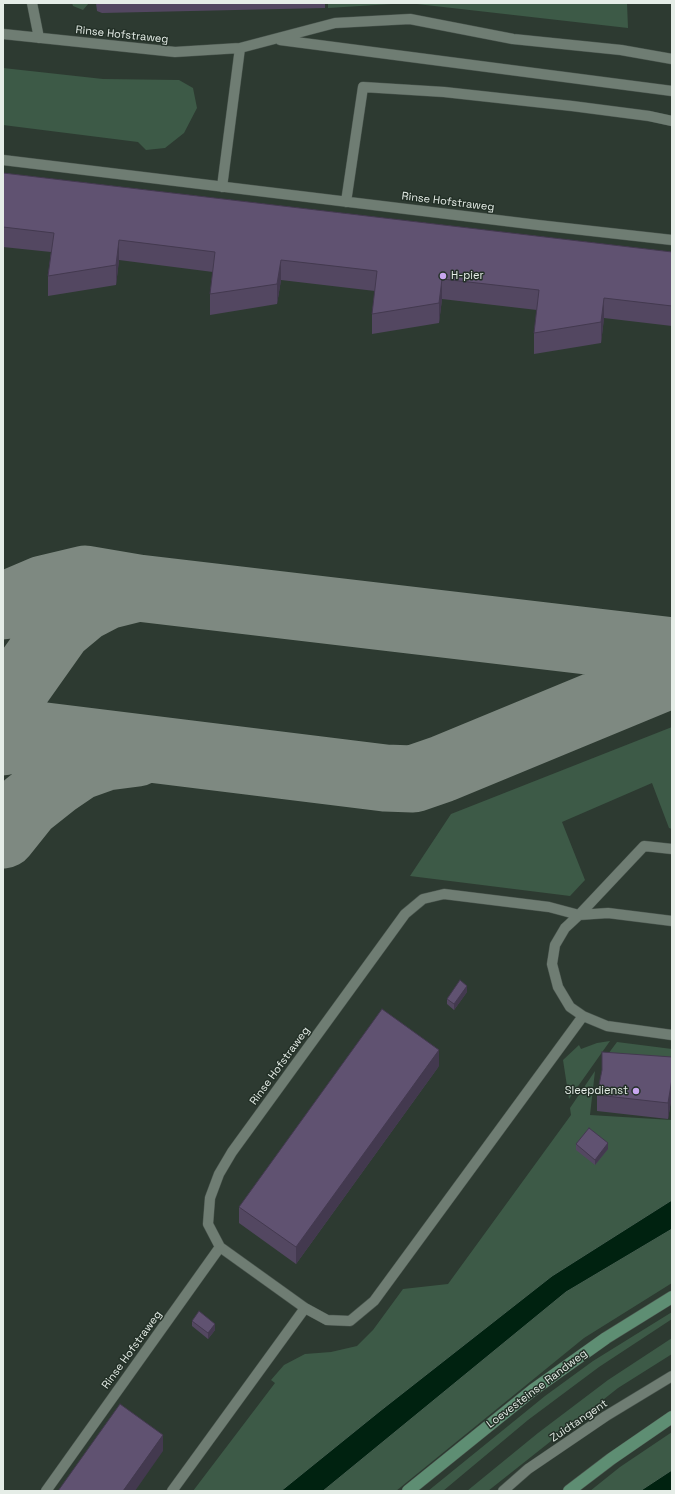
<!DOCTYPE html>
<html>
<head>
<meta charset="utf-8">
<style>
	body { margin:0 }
	#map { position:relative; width:675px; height:1494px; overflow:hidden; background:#2d3a31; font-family:"Space Grotesk",sans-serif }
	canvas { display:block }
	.frame { position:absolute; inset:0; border:4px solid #e5ede7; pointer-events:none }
</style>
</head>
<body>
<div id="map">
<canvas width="675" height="1494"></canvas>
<div class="frame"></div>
</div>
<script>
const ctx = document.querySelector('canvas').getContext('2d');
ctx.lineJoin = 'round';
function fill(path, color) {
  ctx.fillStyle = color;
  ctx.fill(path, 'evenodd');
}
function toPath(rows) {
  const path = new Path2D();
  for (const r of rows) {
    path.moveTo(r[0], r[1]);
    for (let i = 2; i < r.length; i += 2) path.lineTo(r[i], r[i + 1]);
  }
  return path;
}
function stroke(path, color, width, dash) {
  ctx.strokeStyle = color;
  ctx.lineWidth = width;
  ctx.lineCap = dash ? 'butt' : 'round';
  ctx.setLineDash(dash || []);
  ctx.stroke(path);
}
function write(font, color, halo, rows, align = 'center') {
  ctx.font = font + ' "Space Grotesk",sans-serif';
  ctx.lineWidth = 3;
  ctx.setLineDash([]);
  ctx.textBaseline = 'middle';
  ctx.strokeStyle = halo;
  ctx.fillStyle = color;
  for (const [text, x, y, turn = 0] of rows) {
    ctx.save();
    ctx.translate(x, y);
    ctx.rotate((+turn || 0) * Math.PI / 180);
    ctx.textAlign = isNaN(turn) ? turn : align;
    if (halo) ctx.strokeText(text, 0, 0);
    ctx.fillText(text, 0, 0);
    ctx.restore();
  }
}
fill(toPath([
	[72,3,89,3,83,10,73,6],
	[328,3,627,3,628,28,408,3,328,8],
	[3,68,103,79,179,80,193,88,197,108,184,133,165,148,146,150,138,142,3,125],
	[672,727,672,829,669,828,652,783,562,822,585,880,570,896,410,876,451,814],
	[610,1041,569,1099,563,1060,579,1045,581,1049,597,1043],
	[617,1042,672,1049,672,1068,608,1054],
	[595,1071,590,1115,672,1120,672,1200,552,1276,380,1411,281,1491,193,1491,275,1383,271,1380,284,1365,305,1354,331,1352,357,1346,373,1330,403,1289,448,1284,571,1115,570,1108],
	[672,1229,672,1283,584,1338,396,1491,323,1491,566,1292],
	[672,1312,672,1319,599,1367,528,1420,443,1491,428,1491,545,1396,593,1361],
	[672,1338,672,1354,618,1388,488,1491,467,1491,538,1433,608,1380],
	[672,1432,672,1470,640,1491,590,1491,620,1467]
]), '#3d5a47');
const water = toPath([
	[672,1200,672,1229,566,1292,323,1491,281,1491,380,1411,552,1276,672,1200],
	[672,1470,672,1491,640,1491,672,1470]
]);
fill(water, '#002210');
stroke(water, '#455f50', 1);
stroke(toPath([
	[3,606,43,589,85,579,138,588,672,651],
	[3,707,59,628,83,608,106,596,134,589],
	[3,742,8,740,37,735,385,778,413,779,442,769,672,674],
	[3,835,27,805,56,782,78,767,106,757,137,753]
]), '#7e8981', 67);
const lane = toPath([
	[32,3,39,38],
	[3,34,175,52,240,48,335,23,410,19,513,39,621,50,672,59],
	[280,40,672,91],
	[3,160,538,225,672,240],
	[222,187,240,48],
	[346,202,363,87,444,92,572,106,649,116,672,121],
	[672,921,608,913,579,915,565,928,555,945,552,964,558,987,570,1007,583,1016,607,1026,672,1035],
	[220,1247,305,1308],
	[46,1491,220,1247,208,1224,210,1198,219,1174,232,1152,405,914,423,899,444,894,549,907,579,915,644,846,672,849],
	[172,1491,305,1308,327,1320,350,1321,374,1301,583,1016],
	[503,1491,528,1469,606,1416,672,1376]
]);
const secondary = toPath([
	[408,1491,533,1390,606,1338,672,1297],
	[569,1491,611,1459,672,1417]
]);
stroke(lane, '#4b564f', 11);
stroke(secondary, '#4b564f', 13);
stroke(lane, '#6f7d73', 10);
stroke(secondary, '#5e8e73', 12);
fill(toPath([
	[96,3,325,3,325,8,102,13,97,11],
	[3,173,672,252,672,326,604,318,601,343,534,354,534,333,537,310,442,299,439,323,372,334,372,314,375,291,281,280,277,304,210,315,210,294,213,272,119,260,116,285,48,296,48,276,51,252,3,247],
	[467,992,454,1010,447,1004,447,999],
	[672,1057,672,1095,668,1119,597,1111,597,1095],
	[439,1066,296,1264,239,1223,239,1207],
	[576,1144,608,1149,595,1165,576,1150],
	[192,1321,215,1330,208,1339,192,1326]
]), '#534761');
fill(toPath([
	[119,240,119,260,116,285,116,265],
	[281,260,281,280,277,304,277,284],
	[442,279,442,299,439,323,439,303],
	[604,298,604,318,601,343,601,322],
	[467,986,467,992,454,1010,454,1004],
	[439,1050,439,1066,296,1264,296,1247],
	[672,1079,672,1095,668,1119,668,1103],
	[608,1143,608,1149,595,1165,595,1160],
	[215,1324,215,1330,208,1339,208,1333],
	[163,1435,163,1451,135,1491,123,1491]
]), '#43394f');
const building = toPath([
	[3,173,672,252,672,306,604,298,601,322,534,333,539,290,442,279,439,303,372,314,377,271,281,260,277,284,210,294,215,252,119,240,116,265,48,276,54,233,3,227,3,173],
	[460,980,467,986,454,1004,447,999,460,980],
	[382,1009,439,1050,296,1247,239,1207,382,1009],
	[602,1052,672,1057,672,1079,668,1103,597,1095,602,1070,602,1052],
	[589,1128,608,1143,595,1160,576,1144,589,1128],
	[199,1311,215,1324,208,1333,192,1321,199,1311],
	[120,1404,163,1435,123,1491,58,1491,120,1404]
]);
fill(building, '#605271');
stroke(building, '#43394f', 1);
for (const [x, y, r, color] of [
	[443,276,4,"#c8a6ef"],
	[636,1091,4,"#c8a6ef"]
]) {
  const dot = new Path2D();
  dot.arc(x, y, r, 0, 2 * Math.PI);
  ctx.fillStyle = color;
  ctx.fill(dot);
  stroke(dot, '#233027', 1.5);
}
write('11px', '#e5ede7', '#233027', [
	["Rinse Hofstraweg",122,35,6],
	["Rinse Hofstraweg",448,202,7],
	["Rinse Hofstraweg",280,1066,-54],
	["Rinse Hofstraweg",132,1350,-54],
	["Loevesteinse Randweg",537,1389,-37],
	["Zuidtangent",579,1421,-34]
]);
write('11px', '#e5ede7', '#233027', [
	["H-pier",451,276],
	["Sleepdienst",628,1091,"right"]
], 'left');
</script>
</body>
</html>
